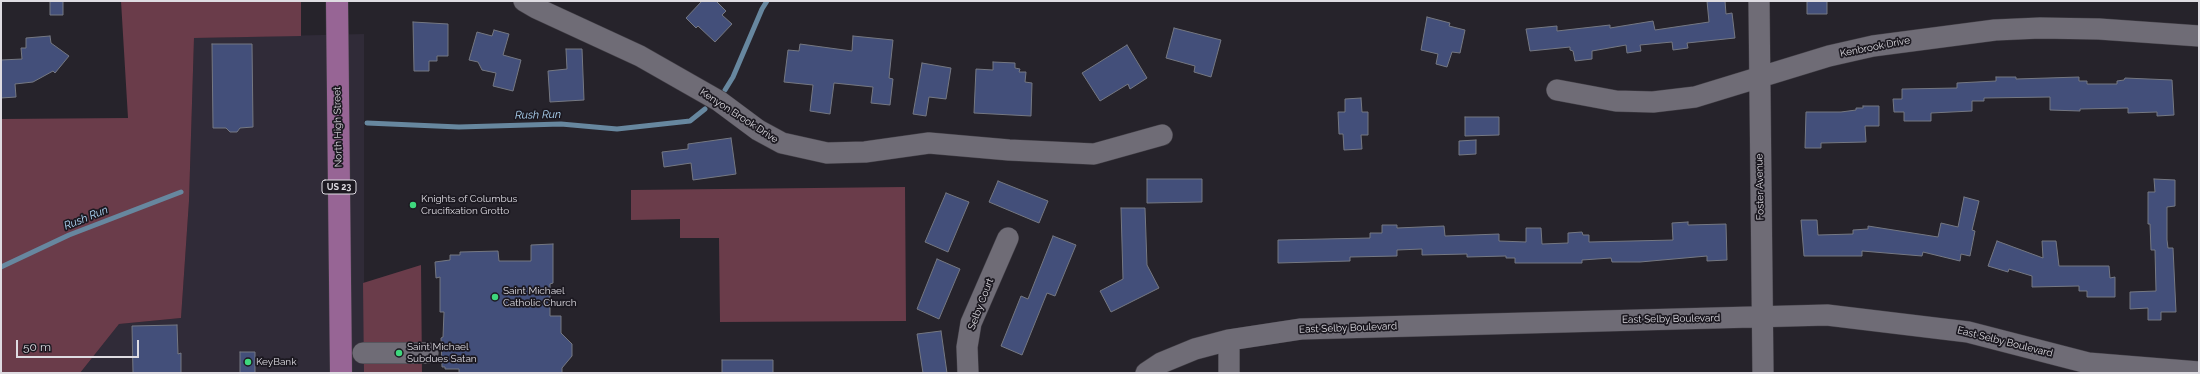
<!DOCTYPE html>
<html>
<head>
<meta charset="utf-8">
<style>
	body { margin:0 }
	#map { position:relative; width:2200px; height:374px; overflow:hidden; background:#26232b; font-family:Raleway,sans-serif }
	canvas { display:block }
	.frame { position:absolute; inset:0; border:2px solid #dedce2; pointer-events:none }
	.scale { position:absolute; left:16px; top:340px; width:123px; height:18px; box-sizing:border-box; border:2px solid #dedce2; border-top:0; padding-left:5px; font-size:12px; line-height:14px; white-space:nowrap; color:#dedce2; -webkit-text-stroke:3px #1c1921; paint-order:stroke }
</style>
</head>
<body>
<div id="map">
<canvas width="2200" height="374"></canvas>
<div class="frame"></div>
<div class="scale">50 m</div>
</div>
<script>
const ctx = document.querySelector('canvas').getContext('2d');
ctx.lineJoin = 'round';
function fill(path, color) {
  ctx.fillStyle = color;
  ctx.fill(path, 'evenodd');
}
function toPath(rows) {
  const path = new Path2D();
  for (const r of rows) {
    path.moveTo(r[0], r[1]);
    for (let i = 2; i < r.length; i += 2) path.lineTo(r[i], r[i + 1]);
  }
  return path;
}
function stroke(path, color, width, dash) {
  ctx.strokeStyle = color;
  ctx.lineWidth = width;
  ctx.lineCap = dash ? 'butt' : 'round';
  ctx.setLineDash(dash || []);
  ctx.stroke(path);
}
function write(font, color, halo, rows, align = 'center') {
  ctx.font = font + ' Raleway,sans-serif';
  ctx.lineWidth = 3.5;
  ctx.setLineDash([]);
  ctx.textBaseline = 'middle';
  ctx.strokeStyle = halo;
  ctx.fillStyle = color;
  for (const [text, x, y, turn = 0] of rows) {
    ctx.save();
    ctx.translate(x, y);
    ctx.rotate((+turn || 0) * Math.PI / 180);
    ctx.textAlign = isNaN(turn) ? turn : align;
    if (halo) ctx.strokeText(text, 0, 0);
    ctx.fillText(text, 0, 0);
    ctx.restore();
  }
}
fill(toPath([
	[364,34,364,373,80,373,119,324,181,318,189,201,194,38]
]), '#302b38');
fill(toPath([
	[121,1,301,1,301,36,194,38,189,201,181,318,119,324,80,373,1,373,1,119,128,118],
	[905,187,906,321,720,322,719,238,680,238,680,219,631,220,631,190],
	[421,265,422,373,364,373,363,283]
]), '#6a3c4a');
stroke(toPath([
	[725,90,733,77,762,9,767,1],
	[367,123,459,127,561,124,617,129,690,121,705,109],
	[1,267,69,235,181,192]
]), '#67879f', 5);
const building = toPath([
	[50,1,63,1,63,15,50,15,50,1],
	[702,1,716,1,726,11,722,15,732,24,715,42,698,26,696,28,686,18,702,1],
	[1707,1,1725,1,1726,14,1732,13,1735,38,1687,43,1688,48,1673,50,1672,42,1640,45,1641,51,1627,53,1626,45,1592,51,1592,59,1575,61,1573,51,1570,50,1570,47,1530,51,1526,29,1557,26,1557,31,1610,25,1610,28,1653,21,1655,30,1709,22,1707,1],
	[1807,1,1827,1,1827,14,1807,14,1807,1],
	[1427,17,1450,23,1449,26,1465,30,1460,53,1452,52,1447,67,1436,64,1438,54,1421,50,1427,17],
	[413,22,448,24,448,56,437,56,437,61,429,61,429,71,414,71,413,22],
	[1174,28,1221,40,1211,77,1194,72,1195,66,1166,58,1174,28],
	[494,30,509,34,503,55,521,60,513,91,493,86,496,73,482,70,478,62,469,60,477,32,492,36,494,30],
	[50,36,51,43,69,56,55,73,53,71,33,82,15,84,16,97,1,98,1,60,22,59,21,48,26,48,26,38,50,36],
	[853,36,893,40,889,78,893,79,890,105,871,103,873,87,834,83,830,114,810,111,813,85,784,82,788,50,799,51,800,44,852,51,853,36],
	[212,44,252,44,253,127,240,128,237,132,230,132,226,128,213,128,212,44],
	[1127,45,1147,78,1130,89,1128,84,1100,101,1082,73,1127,45],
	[566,49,582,49,584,100,550,102,548,71,567,69,566,49],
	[993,62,1015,63,1015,68,1020,69,1019,72,1026,72,1025,82,1032,83,1031,116,974,113,976,69,993,70,993,62],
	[922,63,951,68,946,99,929,97,926,116,913,114,922,63],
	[1996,77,2016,77,2016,79,2079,77,2079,81,2087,81,2087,84,2117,84,2117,81,2124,80,2125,78,2172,80,2174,115,2157,116,2157,112,2128,113,2128,108,2080,109,2080,111,2050,110,2050,97,1984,98,1984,101,1972,101,1972,111,1931,113,1931,121,1904,121,1904,112,1894,112,1893,99,1902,99,1902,89,1957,88,1957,83,1996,81,1996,77],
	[1361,98,1362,112,1368,112,1368,135,1361,135,1362,149,1344,150,1343,134,1339,134,1338,112,1345,112,1345,99,1361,98],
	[1863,106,1879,106,1879,126,1865,126,1866,142,1821,143,1821,148,1805,148,1806,112,1841,112,1856,110,1856,108,1863,108,1863,106],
	[1465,117,1499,117,1499,135,1465,136,1465,117],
	[731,138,736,174,693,180,691,163,664,167,662,152,688,149,688,144,731,138],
	[1476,140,1476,154,1459,155,1459,141,1476,140],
	[1147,179,1202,179,1202,202,1147,203,1147,179],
	[2154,179,2175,180,2175,206,2167,207,2167,240,2168,248,2173,248,2176,312,2161,312,2161,320,2148,320,2148,308,2130,309,2130,292,2156,291,2155,250,2151,250,2150,224,2148,224,2148,192,2155,192,2154,179],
	[998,181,1048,201,1039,223,989,202,998,181],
	[946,193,969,202,948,252,925,242,946,193],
	[1964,197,1979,201,1972,230,1975,231,1970,256,1961,254,1960,261,1923,252,1922,256,1862,251,1862,256,1804,256,1801,220,1817,220,1818,235,1853,234,1853,230,1868,229,1868,226,1938,237,1941,223,1958,227,1964,197],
	[1121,208,1145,208,1147,265,1159,288,1111,312,1100,291,1123,279,1121,208],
	[1688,222,1688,225,1726,224,1727,260,1707,261,1707,256,1640,262,1612,262,1611,258,1582,260,1582,263,1515,263,1515,258,1506,258,1506,256,1467,257,1467,254,1422,255,1422,249,1397,250,1397,256,1350,257,1350,261,1278,263,1278,240,1370,238,1370,233,1382,233,1382,225,1397,225,1397,228,1444,226,1445,236,1499,234,1499,241,1526,242,1526,228,1541,228,1542,244,1568,243,1568,233,1582,232,1583,235,1589,235,1589,242,1673,240,1672,223,1688,222],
	[1053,236,1076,245,1055,296,1047,293,1022,355,1001,346,1021,296,1028,299,1053,236],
	[1997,241,2043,258,2042,241,2056,241,2059,266,2109,266,2110,278,2115,277,2115,297,2087,297,2087,291,2079,291,2079,286,2032,287,2032,276,2009,269,2008,272,1988,266,1997,241],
	[553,244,553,283,550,284,550,316,561,316,561,333,572,344,572,356,562,368,562,373,459,373,459,369,445,369,445,367,442,367,441,338,443,337,444,312,440,312,440,277,436,278,435,262,450,260,450,255,460,255,460,252,498,251,499,261,531,261,531,245,553,244],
	[937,259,960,269,939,319,917,309,937,259],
	[177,325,178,354,181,353,181,373,133,373,132,326,177,325],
	[941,331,947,373,923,373,917,334,941,331],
	[240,352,255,352,255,373,240,373,240,352],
	[722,360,773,360,773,373,722,373,722,360]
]);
fill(building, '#434f7a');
stroke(building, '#757882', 1);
const minor = toPath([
	[524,1,536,8,640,56,719,101,758,130,782,143,827,153,865,152,929,143,1009,150,1094,154,1162,135],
	[1759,1,1763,373],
	[1557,90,1616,101,1653,102,1695,97,1829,56,1873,46,1995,30,2040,28,2099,29,2199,36],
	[1229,340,1229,373],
	[363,353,428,353],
	[968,373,967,347,971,323,1008,238],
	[1146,373,1161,363,1195,349,1229,340,1301,329,1827,315,1968,332,2088,363,2199,372]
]);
const major = toPath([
	[337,1,341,373]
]);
stroke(minor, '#413e45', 22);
stroke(major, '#413e45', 23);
stroke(minor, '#6f6c76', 21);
stroke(major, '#976595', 22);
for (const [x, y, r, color] of [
	[413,205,4,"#3ed77d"],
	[495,297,4,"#3ed77d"],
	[399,353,4,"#3ed77d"],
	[248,362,4,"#3ed77d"]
]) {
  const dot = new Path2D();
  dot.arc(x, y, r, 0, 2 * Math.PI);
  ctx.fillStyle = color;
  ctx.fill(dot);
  stroke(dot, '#1c1921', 1.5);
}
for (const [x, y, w] of [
	[339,187,34]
]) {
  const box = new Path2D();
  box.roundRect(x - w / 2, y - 7, w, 14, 3);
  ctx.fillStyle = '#1c1921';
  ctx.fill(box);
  stroke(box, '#dedce2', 1);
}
write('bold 9px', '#dedce2', null, [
	["US 23",339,187]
]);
write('10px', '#dedce2', '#1c1921', [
	["Kenbrook Drive",1875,47,-11],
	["Kenyon Brook Drive",739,116,33],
	["North High Street",338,127,-91],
	["Foster Avenue",1760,187,-91],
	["Selby Court",981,304,-69],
	["East Selby Boulevard",1671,319,-1],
	["East Selby Boulevard",1348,328,-2],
	["East Selby Boulevard",2005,342,14]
]);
write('10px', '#dedce2', '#1c1921', [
	["Knights of Columbus",421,199],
	["Crucifixation Grotto",421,211],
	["Saint Michael",503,291],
	["Catholic Church",503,303],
	["Saint Michael",407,347],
	["Subdues Satan",407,359],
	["KeyBank",256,362]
], 'left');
write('italic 11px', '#b2dbfb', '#1c1921', [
	["Rush Run",538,115,-1],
	["Rush Run",86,218,-22]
]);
</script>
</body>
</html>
